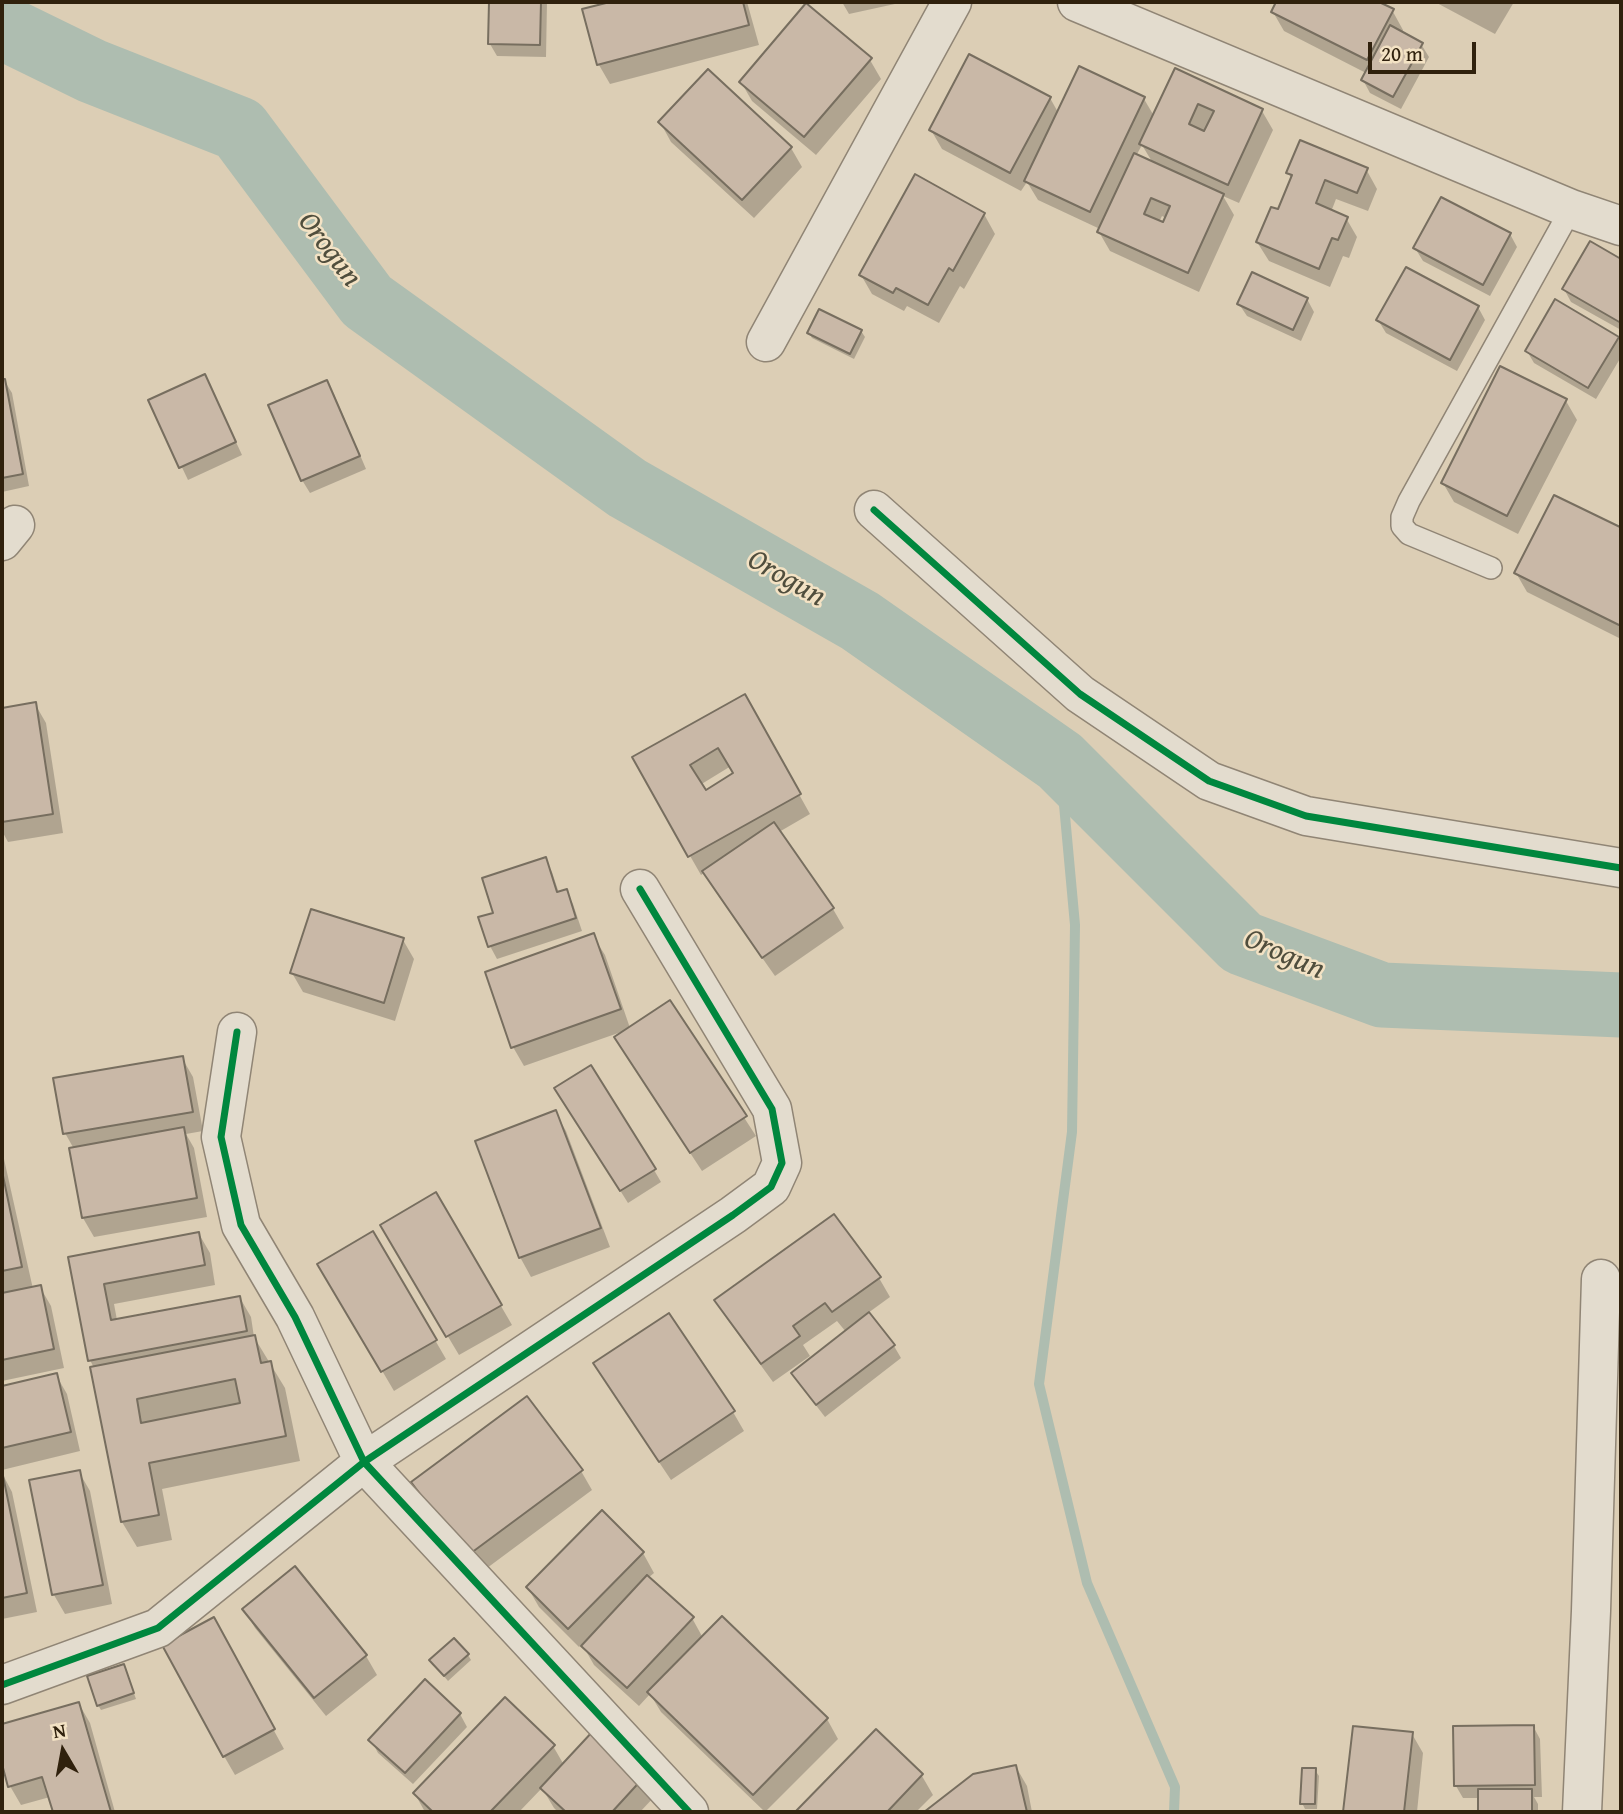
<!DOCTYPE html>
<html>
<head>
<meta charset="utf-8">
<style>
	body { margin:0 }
	#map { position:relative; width:1623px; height:1814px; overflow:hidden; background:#dcceb5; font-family:"Gentium Book Plus",serif }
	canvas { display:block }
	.frame { position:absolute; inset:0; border:4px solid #30210d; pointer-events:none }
	.north { position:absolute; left:28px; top:1716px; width:70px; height:70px; -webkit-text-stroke:5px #f3e2c4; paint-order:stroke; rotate:350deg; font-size:19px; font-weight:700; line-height:28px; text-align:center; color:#30210d }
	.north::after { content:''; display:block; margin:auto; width:24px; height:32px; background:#30210d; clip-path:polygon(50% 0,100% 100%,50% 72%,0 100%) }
	.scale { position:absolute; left:1368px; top:42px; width:108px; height:32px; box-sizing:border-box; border:4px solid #30210d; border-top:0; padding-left:9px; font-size:21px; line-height:24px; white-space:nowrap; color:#30210d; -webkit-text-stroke:5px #f3e2c4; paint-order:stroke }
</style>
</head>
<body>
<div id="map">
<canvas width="1623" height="1814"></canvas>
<div class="frame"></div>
<div class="north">N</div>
<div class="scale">20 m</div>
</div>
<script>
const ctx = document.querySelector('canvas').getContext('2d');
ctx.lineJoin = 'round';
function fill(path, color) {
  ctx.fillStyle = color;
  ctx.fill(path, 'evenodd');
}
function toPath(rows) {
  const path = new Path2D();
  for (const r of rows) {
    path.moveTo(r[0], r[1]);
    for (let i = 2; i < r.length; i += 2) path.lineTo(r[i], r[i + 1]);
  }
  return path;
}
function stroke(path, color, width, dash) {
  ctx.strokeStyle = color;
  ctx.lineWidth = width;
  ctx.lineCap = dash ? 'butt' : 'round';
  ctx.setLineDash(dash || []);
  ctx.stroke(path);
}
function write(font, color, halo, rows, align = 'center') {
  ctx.font = font + ' "Gentium Book Plus",serif';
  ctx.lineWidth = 5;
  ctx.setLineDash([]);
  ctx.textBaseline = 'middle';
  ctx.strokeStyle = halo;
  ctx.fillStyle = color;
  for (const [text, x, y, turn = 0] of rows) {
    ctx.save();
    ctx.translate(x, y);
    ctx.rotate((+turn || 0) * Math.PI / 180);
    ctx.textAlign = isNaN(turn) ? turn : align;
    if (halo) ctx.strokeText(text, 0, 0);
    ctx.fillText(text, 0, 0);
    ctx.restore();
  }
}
fill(toPath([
	[490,2,547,2,546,57,497,56,490,44],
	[616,2,747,2,759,45,610,84,599,65,584,10],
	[842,2,904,2,849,14],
	[1278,2,1375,2,1392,10,1403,30,1402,33,1421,44,1429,57,1401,109,1370,93,1363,80,1366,73,1284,31,1273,12],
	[1435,2,1514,2,1495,34],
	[870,60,881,79,816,155,752,101,741,82],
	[1175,71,1262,111,1273,130,1239,203,1223,196,1234,215,1199,292,1110,251,1099,232,1100,229,1038,200,1027,182,1021,191,942,149,931,130,1050,98,1059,114,1144,99,1154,116],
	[1142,145,1148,155,1153,163,1136,156],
	[1162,216,1166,218,1164,224,1159,222],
	[660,122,791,148,802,167,754,218,671,142],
	[1366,169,1377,189,1368,211,1336,199,1331,212,1346,218,1357,237,1349,258,1343,256,1330,287,1269,261,1257,242,1279,212,1292,179,1288,173],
	[984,214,995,234,964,289,960,286,939,323,907,306,904,311,872,294,861,275],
	[1510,234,1517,247,1490,296,1423,261,1415,248],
	[1591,243,1621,261,1621,330,1571,302,1564,289],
	[1307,299,1314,312,1301,341,1247,316,1239,304],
	[1478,307,1485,320,1457,371,1386,333,1378,320],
	[861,331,865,337,854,359,812,338,809,333],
	[1618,338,1621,344,1621,357,1596,399,1534,363,1527,351],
	[4,380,12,393,29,486,2,492,2,381],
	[326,382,334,394,366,469,310,493,302,480],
	[211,388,242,455,188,480,150,400],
	[1566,401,1577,420,1518,534,1454,502,1443,483],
	[1621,528,1621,639,1527,592,1516,573],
	[744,696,810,814,779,832,833,909,844,928,775,976,715,891,704,873,701,875,634,758],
	[731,766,735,774,705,792,700,785],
	[35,704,46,723,63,833,8,842,2,831,2,709],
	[545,860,552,872,559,893,566,891,573,904,582,931,497,959,490,946,495,914],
	[593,936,605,955,630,1028,670,1003,756,1136,702,1171,627,1057,624,1031,524,1066,513,1047],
	[403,940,414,959,395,1021,303,992,292,973],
	[182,1058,193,1077,203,1131,186,1134,194,1148,207,1217,94,1237,83,1218,71,1149,74,1149,65,1133],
	[564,1101,654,1170,661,1182,628,1203],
	[555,1112,566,1131,610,1247,531,1277,520,1257],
	[2,1150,33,1289,40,1287,51,1306,64,1368,2,1381],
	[436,1194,512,1325,459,1355,382,1226],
	[373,1233,446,1359,394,1391,320,1265],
	[199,1234,210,1253,215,1285,114,1304,117,1320,240,1298,251,1317,254,1337,285,1388,300,1461,162,1489,172,1540,137,1547,122,1522,92,1368,94,1368,90,1360,70,1258],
	[879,1278,890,1297,868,1313,894,1346,901,1358,825,1417,801,1386,846,1332,837,1321,803,1345,810,1356,773,1382,727,1319,716,1300],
	[56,1375,67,1394,80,1451,2,1470,2,1388],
	[606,1383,733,1412,744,1431,671,1480],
	[581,1471,592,1490,479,1574,424,1502,413,1483],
	[79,1472,90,1491,112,1604,65,1614,54,1595,32,1481],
	[2,1473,12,1492,37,1612,2,1619],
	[602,1513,643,1553,654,1573,648,1578,692,1618,703,1638,827,1719,838,1739,765,1812,661,1712,650,1694,639,1706,594,1665,582,1644,579,1647,539,1607,528,1588],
	[244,1609,366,1656,377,1675,326,1716,255,1628],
	[224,1639,284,1749,235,1775,224,1756],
	[468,1655,471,1660,448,1681,431,1661],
	[126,1671,136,1699,101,1710,98,1705],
	[79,1704,90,1723,115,1812,54,1812,50,1797,21,1805,10,1786,2,1758,2,1726],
	[460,1714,467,1727,413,1784,378,1753,371,1740],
	[1533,1726,1540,1739,1542,1797,1534,1797,1538,1804,1538,1812,1479,1812,1480,1798,1463,1798,1456,1786],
	[1354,1727,1412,1734,1423,1753,1417,1812,1345,1812],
	[594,1732,655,1796,640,1812,558,1812,554,1808,542,1788,519,1812,425,1812,415,1794,553,1746,564,1765],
	[876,1732,922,1776,933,1795,916,1812,797,1812],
	[1016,1767,1027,1786,1032,1812,927,1812,974,1776],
	[1315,1770,1319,1776,1317,1809,1305,1809,1302,1803]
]), '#0003');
stroke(toPath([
	[1060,761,1075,925,1072,1132,1039,1384,1087,1583,1175,1787,1174,1812]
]), '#aebdb0', 10);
stroke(toPath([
	[2,27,92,71,239,129,367,301,627,488,860,621,1060,761,1242,943,1382,995,1621,1005]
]), '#aebdb0', 65);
const building = toPath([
	[489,2,541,2,540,45,488,44,489,2],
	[610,2,743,2,749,25,597,65,582,9,610,2],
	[1276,2,1379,2,1394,9,1367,60,1271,12,1276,2],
	[806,3,872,58,804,137,739,82,806,3],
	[1390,25,1423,43,1393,97,1361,80,1390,25],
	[969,54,1051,97,1010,173,929,130,969,54],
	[1079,66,1145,97,1090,212,1024,181,1079,66],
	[1175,68,1263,109,1228,185,1139,144,1175,68],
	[1198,104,1214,111,1204,131,1189,124,1198,104],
	[708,69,792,147,742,200,658,122,708,69],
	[1300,140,1368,168,1357,193,1325,180,1316,203,1348,217,1338,240,1332,238,1319,269,1256,242,1271,207,1278,209,1292,175,1286,173,1300,140],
	[1134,153,1224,194,1188,273,1097,232,1134,153],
	[1151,198,1170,206,1163,222,1144,214,1151,198],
	[915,174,985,213,953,271,949,268,928,305,896,288,893,293,859,275,915,174],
	[1441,197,1511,233,1483,285,1413,248,1441,197],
	[1590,241,1621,259,1621,323,1562,289,1590,241],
	[1406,267,1479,306,1450,360,1376,320,1406,267],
	[1252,272,1308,298,1293,330,1237,304,1252,272],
	[1555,299,1619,337,1588,388,1525,351,1555,299],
	[819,309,862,330,850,354,807,333,819,309],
	[1500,366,1567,399,1507,516,1441,483,1500,366],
	[205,374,236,442,179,468,148,400,205,374],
	[2,379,5,379,23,474,2,478,2,379],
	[327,380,360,456,301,481,268,405,327,380],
	[1554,495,1620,527,1621,524,1621,626,1514,573,1554,495],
	[745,694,801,794,688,857,632,757,745,694],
	[718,748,733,773,706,790,690,765,718,748],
	[36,702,53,814,2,822,2,708,36,702],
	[774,822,834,908,762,958,702,871,774,822],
	[546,857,557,892,567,889,576,918,488,947,478,917,493,913,482,878,546,857],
	[311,909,404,938,384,1003,290,973,311,909],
	[594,933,621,1009,511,1048,485,972,594,933],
	[670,1000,747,1116,690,1153,614,1037,670,1000],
	[183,1056,193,1112,63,1134,53,1078,183,1056],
	[591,1065,656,1169,620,1191,554,1088,591,1065],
	[556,1110,601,1228,519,1258,475,1141,556,1110],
	[184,1127,197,1198,82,1218,69,1148,184,1127],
	[2,1171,22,1267,2,1271,2,1171],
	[436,1192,502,1305,446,1337,380,1225,436,1192],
	[834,1214,881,1277,832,1312,825,1303,793,1326,800,1336,761,1364,714,1300,834,1214],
	[373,1231,437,1340,381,1372,317,1264,373,1231],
	[199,1232,205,1265,104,1284,111,1320,240,1296,247,1331,88,1361,68,1257,199,1232],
	[41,1285,54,1349,2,1360,2,1293,41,1285],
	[869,1312,895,1345,816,1405,791,1373,869,1312],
	[669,1313,735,1411,659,1462,593,1363,669,1313],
	[255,1335,261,1363,271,1361,286,1436,149,1463,159,1515,121,1522,90,1367,255,1335],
	[235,1379,240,1403,141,1423,137,1399,235,1379],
	[57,1373,71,1432,2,1448,2,1386,57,1373],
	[527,1396,583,1470,467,1556,411,1482,527,1396],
	[80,1470,103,1585,52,1595,29,1480,80,1470],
	[2,1471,27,1593,2,1598,2,1471],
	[602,1510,644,1552,568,1629,526,1587,602,1510],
	[295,1566,367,1655,314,1698,242,1609,295,1566],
	[647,1575,694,1617,627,1688,581,1646,647,1575],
	[722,1616,828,1718,753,1795,647,1692,722,1616],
	[214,1617,275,1729,223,1757,162,1645,214,1617],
	[454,1638,469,1654,444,1676,429,1660,454,1638],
	[124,1664,134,1693,97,1706,87,1676,124,1664],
	[425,1679,461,1713,405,1773,368,1740,425,1679],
	[505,1697,555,1745,490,1812,433,1812,413,1793,505,1697],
	[79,1702,111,1812,53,1812,42,1777,8,1787,2,1764,2,1724,79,1702],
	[1534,1725,1535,1785,1454,1786,1453,1726,1534,1725],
	[1353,1726,1413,1732,1404,1812,1343,1812,1353,1726],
	[876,1729,923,1774,887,1812,795,1812,876,1729],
	[594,1730,645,1776,612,1812,566,1812,540,1788,594,1730],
	[1016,1765,1027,1812,924,1812,973,1774,1016,1765],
	[1302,1768,1316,1768,1315,1804,1300,1804,1302,1768],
	[1478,1789,1532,1789,1532,1812,1478,1812,1478,1789]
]);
fill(building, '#c9b8a7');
stroke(building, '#776e5f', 2);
const lane = toPath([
	[1491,568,1409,534,1402,526,1402,517,1409,501,1571,209]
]);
const street = toPath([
	[1077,2,1571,209,1621,226],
	[766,342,952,2],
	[874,510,1080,694,1209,781,1306,816,1621,868],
	[2,541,15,525],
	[237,1032,221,1137,241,1225,295,1317,364,1462,689,1812],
	[2,1685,158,1628,364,1462,733,1215,771,1187,782,1163,772,1109,640,889],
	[1582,1812,1591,1611,1601,1279]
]);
stroke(lane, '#908575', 24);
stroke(street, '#908575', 41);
stroke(lane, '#e3dcce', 21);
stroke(street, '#e3dcce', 38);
stroke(toPath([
	[874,510,1080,694,1209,781,1306,816,1621,868],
	[237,1032,221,1137,241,1225,295,1317,364,1462,689,1812],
	[2,1685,158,1628,364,1462,733,1215,771,1187,782,1163,772,1109,640,889]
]), '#00873e', 7);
write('italic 30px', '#504e3d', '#f3e2c4', [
	["Orogun",329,250,53],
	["Orogun",786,579,30],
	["Orogun",1284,955,24]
]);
</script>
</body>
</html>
